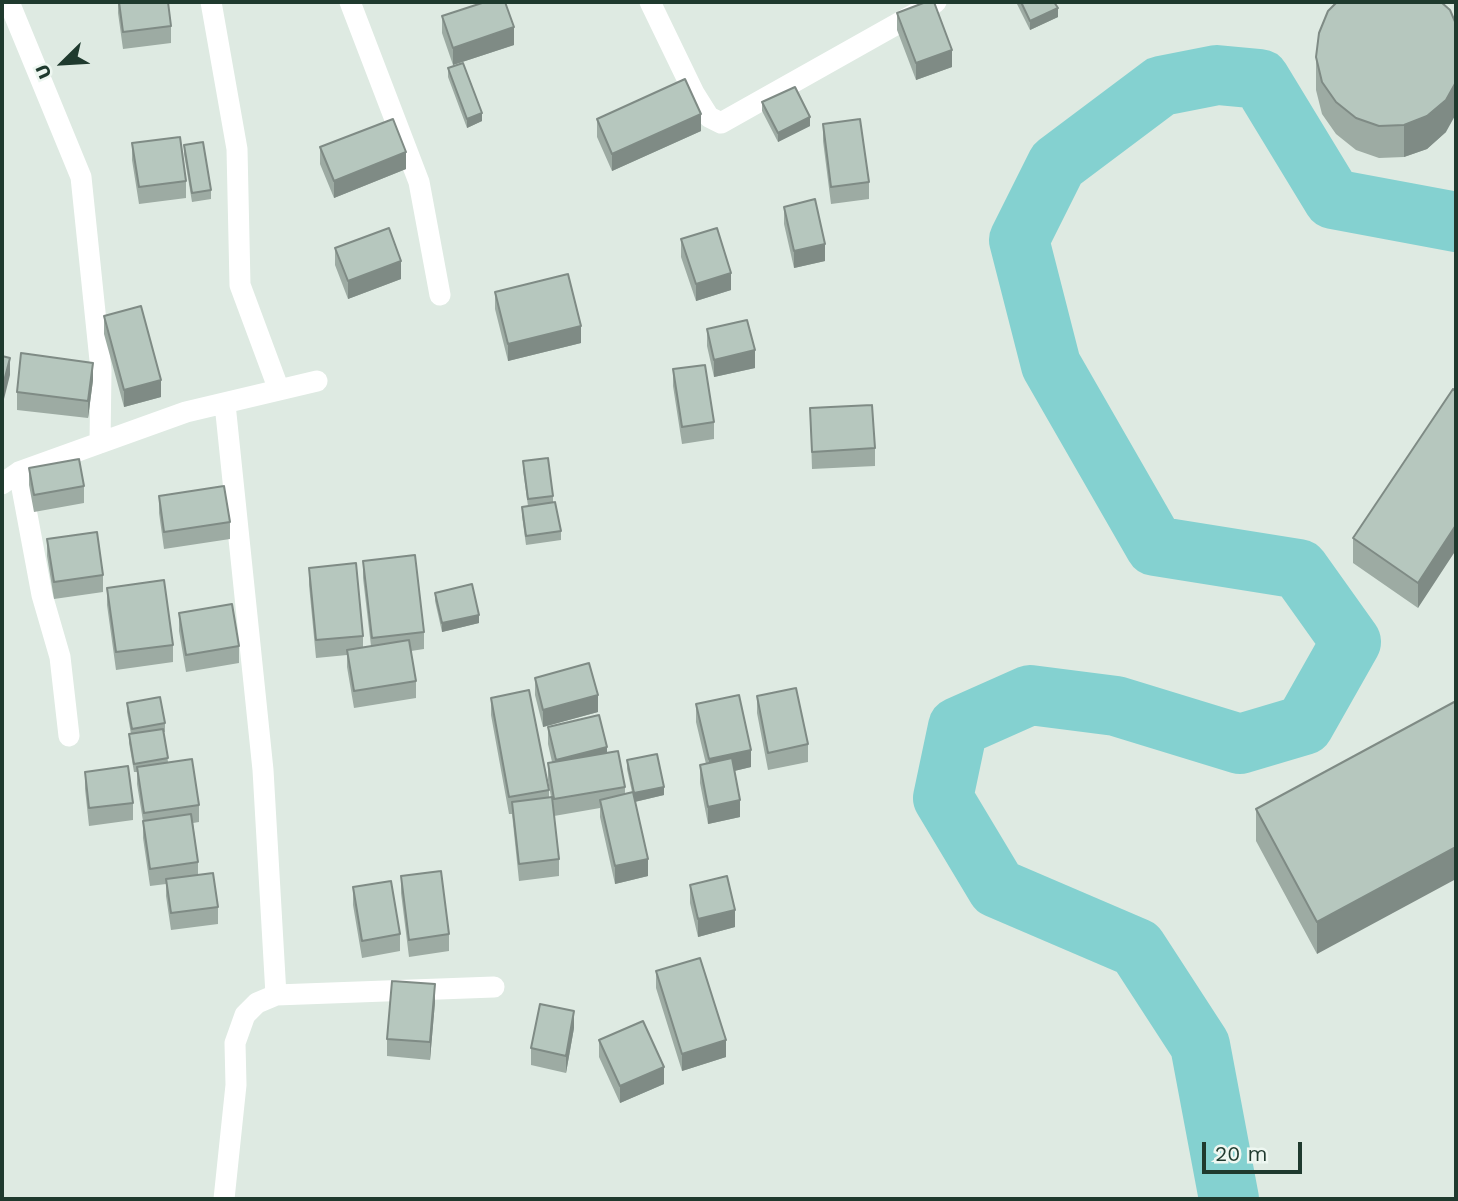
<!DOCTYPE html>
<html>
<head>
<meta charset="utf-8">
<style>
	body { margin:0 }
	#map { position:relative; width:1458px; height:1201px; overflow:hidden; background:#deeae2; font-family:"Work Sans",sans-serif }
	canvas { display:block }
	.frame { position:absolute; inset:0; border:4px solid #1f3a2e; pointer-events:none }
	.north { position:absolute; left:28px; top:28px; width:70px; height:70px; -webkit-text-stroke:5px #eef7f1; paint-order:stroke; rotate:246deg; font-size:19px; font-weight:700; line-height:28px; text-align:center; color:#1f3a2e }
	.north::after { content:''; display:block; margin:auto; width:24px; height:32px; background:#1f3a2e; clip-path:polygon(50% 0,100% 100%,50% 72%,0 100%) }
	.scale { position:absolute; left:1202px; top:1142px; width:100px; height:32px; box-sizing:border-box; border:4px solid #1f3a2e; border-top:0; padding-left:9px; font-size:21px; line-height:24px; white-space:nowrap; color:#1f3a2e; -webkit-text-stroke:5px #eef7f1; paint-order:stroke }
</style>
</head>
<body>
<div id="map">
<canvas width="1458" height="1201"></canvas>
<div class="frame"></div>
<div class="north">U</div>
<div class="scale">20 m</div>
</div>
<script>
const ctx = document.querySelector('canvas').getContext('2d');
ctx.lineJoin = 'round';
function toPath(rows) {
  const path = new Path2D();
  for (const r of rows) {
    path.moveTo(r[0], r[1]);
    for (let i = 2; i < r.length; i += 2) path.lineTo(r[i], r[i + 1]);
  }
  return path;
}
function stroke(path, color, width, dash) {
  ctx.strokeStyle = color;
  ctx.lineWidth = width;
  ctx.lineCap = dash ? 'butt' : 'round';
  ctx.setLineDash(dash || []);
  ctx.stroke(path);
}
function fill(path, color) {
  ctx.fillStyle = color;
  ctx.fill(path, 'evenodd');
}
stroke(toPath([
	[1229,1199,1200,1045,1137,948,997,888,943,798,958,727,1030,695,1116,706,1240,744,1304,725,1351,642,1299,569,1155,546,1051,365,1019,240,1057,164,1161,86,1217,75,1260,79,1333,199,1456,222]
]), '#84d1d0', 60);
stroke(toPath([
	[9,2,81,177,101,370,100,443],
	[211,2,237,149,240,285,279,390],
	[350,2,419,182,440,295],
	[650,2,694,93,709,117,721,123,936,2],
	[225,404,263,770,276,995],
	[19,472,42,595,60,657,69,736],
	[2,484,19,472,186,412,317,381],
	[224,1199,236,1085,235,1043,245,1015,257,1003,276,995,494,987]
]), '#fff', 21);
fill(toPath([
	[118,2,168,2,171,26,171,43,123,49,118,13],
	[1016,2,1054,2,1058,17,1030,30],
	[897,13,952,67,916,80,897,30],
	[442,16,514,45,453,65,442,33],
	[1316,57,1446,132,1427,149,1404,157,1379,158,1356,150,1336,134,1322,114,1316,90],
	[448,68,482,121,467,128,448,77],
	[762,102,810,126,778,142,762,111],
	[597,119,701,131,612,171,597,137],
	[823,124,869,182,869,199,831,204,823,141],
	[132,143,186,181,186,198,139,204,132,160],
	[184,145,211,190,211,199,192,202,184,154],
	[320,147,406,169,334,198,320,164],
	[784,207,825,261,794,268,784,224],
	[681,239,731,290,696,301,681,257],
	[335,248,401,279,348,299,335,265],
	[495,292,581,343,508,361,495,309],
	[104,316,161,397,124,407,104,334],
	[707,329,755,368,714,377,707,346],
	[673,369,714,422,714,439,682,444,673,386],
	[93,380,88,418,17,410,17,392],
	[1453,389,1418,608,1353,563,1353,538],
	[810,408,875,448,875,466,812,469],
	[523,461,553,496,553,502,561,531,561,540,526,545,522,516,522,507,528,506,523,470],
	[29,468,84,486,84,503,34,512,29,485],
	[159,496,230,522,230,539,164,549,159,513],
	[47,539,103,575,103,592,54,599,47,556],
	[363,561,424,632,424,649,411,651,416,681,416,698,354,708,347,667,347,655,316,658,309,585,309,568,363,636,363,647,371,646,363,578],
	[107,588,173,645,173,662,116,670,107,605],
	[435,593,479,623,442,632,435,601],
	[179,613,239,646,239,663,186,672,179,631],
	[535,678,598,712,543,727,535,695],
	[757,696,808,744,808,762,768,770,757,713],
	[491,698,549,790,549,798,551,797,548,780,548,763,552,762,548,744,548,727,607,753,625,787,625,794,632,792,627,769,627,760,664,795,635,802,648,876,615,884,600,817,600,808,554,816,559,859,559,876,519,881,512,814,509,814,491,715],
	[1456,701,1317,954,1256,841,1256,809],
	[127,703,165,723,165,732,164,732,168,762,199,805,199,822,193,823,198,862,198,875,218,907,218,924,171,930,166,896,166,884,150,886,143,838,143,821,137,784,137,772,134,772,129,743,129,734,131,734,127,712],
	[696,704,751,767,734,771,740,817,708,824,700,783,700,765,706,764,696,722],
	[85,772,133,803,133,820,89,826,85,789],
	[401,876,449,934,449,951,409,957,401,893],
	[690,885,735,927,698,937,690,903],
	[353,887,400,934,400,951,362,958,353,905],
	[656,971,726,1057,682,1071,656,988],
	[435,1002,430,1060,387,1056,387,1039],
	[574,1028,566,1073,531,1065,531,1048],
	[599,1040,664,1084,620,1103,599,1057]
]), '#9daba3');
fill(toPath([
	[1058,8,1058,17,1030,30,1030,21],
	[514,27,514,45,453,65,453,48],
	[952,50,952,67,916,80,916,63],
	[1456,82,1456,114,1446,132,1427,149,1404,157,1404,125],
	[482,113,482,121,467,128,467,119],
	[701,114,701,131,612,171,612,154],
	[810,117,810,126,778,142,778,133],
	[406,152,406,169,334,198,334,181],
	[825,244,825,261,794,268,794,251],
	[401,261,401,279,348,299,348,281],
	[731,273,731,290,696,301,696,284],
	[581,326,581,343,508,361,508,344],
	[755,350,755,368,714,377,714,360],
	[10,358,10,375,2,407,2,389],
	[93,363,93,380,88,418,88,401],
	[161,380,161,397,124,407,124,390],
	[1456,525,1456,550,1418,608,1418,583],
	[479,615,479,623,442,632,442,623],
	[598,695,598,712,543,727,543,710],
	[607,747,607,764,556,777,556,760],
	[751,750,751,767,709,777,709,759],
	[664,787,664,795,634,802,634,793],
	[740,800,740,817,708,824,708,807],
	[1456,847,1456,879,1317,954,1317,922],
	[648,859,648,876,615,884,615,866],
	[735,910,735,927,698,937,698,919],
	[435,984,435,1002,430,1060,430,1042],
	[574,1011,574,1028,566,1073,566,1056],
	[726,1040,726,1057,682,1071,682,1054],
	[664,1067,664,1084,620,1103,620,1086]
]), '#7f8b85');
const building = toPath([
	[119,2,168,2,171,26,123,32,119,2],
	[485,2,505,2,514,27,453,48,442,16,485,2],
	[926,2,934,2,952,50,916,63,897,13,926,2],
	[1021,2,1054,2,1058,8,1030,21,1021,2],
	[1337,2,1441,2,1450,10,1456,24,1456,82,1446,100,1427,116,1404,125,1379,126,1356,118,1336,102,1322,82,1316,57,1319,33,1328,11,1337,2],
	[463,63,482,113,467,119,448,68,463,63],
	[685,79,701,114,612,154,597,119,685,79],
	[795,87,810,117,778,133,762,102,795,87],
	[393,119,406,152,334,181,320,147,393,119],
	[860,119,869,182,831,187,823,124,860,119],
	[180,137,186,181,139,187,132,143,180,137],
	[203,142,211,190,192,193,184,145,203,142],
	[815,199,825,244,794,251,784,207,815,199],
	[389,228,401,261,348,281,335,248,389,228],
	[717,228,731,273,696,284,681,239,717,228],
	[568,274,581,326,508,344,495,292,568,274],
	[141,306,161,380,124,390,104,316,141,306],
	[747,320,755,350,714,360,707,329,747,320],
	[21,353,93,363,88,401,17,392,21,353],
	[2,356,10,358,2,389,2,356],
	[705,365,714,422,682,427,673,369,705,365],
	[1453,389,1456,392,1456,525,1418,583,1353,538,1453,389],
	[872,405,875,448,812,452,810,408,872,405],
	[548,458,553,496,528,499,523,461,548,458],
	[79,459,84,486,34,495,29,468,79,459],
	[224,486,230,522,164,532,159,496,224,486],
	[555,502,561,531,526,536,522,507,555,502],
	[97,532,103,575,54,582,47,539,97,532],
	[415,555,424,632,372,638,363,561,415,555],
	[356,563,363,636,316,640,309,568,356,563],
	[164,580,173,645,116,652,107,588,164,580],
	[472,584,479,615,442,623,435,593,472,584],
	[232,604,239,646,186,655,179,613,232,604],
	[409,640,416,681,354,691,347,650,409,640],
	[589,663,598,695,543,710,535,678,589,663],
	[796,688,808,744,768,753,757,696,796,688],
	[529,690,549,790,509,797,491,698,529,690],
	[739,695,751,750,709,759,696,704,739,695],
	[160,697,165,723,132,729,127,703,160,697],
	[1456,701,1456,847,1317,922,1256,809,1456,701],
	[599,715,607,747,556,760,548,727,599,715],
	[163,729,168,758,134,764,129,734,163,729],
	[618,751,625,787,554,799,548,763,618,751],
	[657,754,664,787,634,793,627,760,657,754],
	[732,758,740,800,708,807,700,765,732,758],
	[192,759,199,805,144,813,137,767,192,759],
	[128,766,133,803,89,808,85,772,128,766],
	[633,792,648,859,615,866,600,800,633,792],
	[552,797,559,859,519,864,512,802,552,797],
	[191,814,198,862,150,869,143,821,191,814],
	[441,871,449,934,409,940,401,876,441,871],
	[213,873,218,907,171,913,166,879,213,873],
	[727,876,735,910,698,919,690,885,727,876],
	[391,881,400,934,362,941,353,887,391,881],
	[700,958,726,1040,682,1054,656,971,700,958],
	[392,981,435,984,430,1042,387,1039,392,981],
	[540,1004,574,1011,566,1056,531,1048,540,1004],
	[643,1021,664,1067,620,1086,599,1040,643,1021]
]);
fill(building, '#b6c7be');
stroke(building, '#7f8b85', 2);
</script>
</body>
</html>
